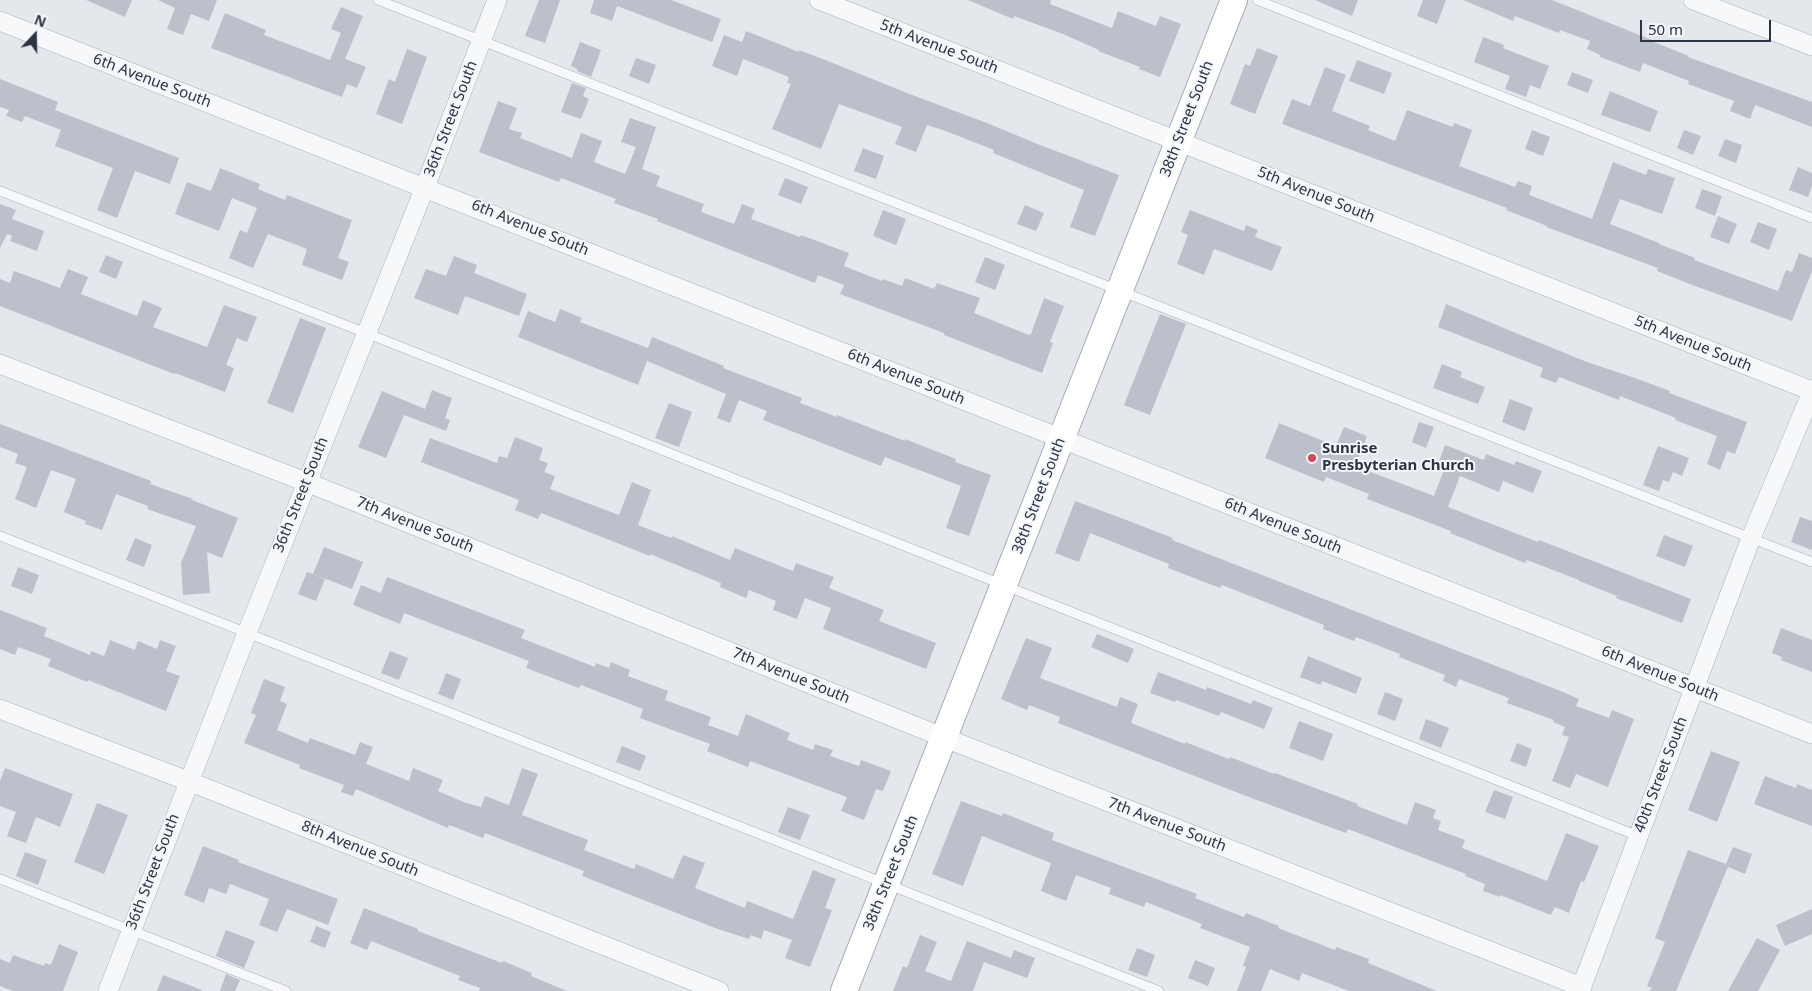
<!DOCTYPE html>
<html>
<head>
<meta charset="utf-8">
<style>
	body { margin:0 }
	#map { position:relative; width:1812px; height:991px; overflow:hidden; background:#e4e7ec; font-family:"Noto Sans",sans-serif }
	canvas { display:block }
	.north { position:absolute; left:10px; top:10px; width:50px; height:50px; -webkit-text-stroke:4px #f4f6f9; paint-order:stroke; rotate:21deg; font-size:14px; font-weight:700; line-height:20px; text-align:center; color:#2b3445 }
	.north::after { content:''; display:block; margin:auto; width:18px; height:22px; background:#2b3445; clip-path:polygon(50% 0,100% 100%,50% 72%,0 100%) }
	.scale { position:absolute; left:1640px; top:20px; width:131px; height:22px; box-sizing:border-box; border:2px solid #2b3445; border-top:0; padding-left:6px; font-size:15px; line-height:18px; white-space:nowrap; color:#2b3445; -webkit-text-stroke:4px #f4f6f9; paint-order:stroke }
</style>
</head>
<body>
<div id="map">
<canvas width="1812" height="991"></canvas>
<div class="north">N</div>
<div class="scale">50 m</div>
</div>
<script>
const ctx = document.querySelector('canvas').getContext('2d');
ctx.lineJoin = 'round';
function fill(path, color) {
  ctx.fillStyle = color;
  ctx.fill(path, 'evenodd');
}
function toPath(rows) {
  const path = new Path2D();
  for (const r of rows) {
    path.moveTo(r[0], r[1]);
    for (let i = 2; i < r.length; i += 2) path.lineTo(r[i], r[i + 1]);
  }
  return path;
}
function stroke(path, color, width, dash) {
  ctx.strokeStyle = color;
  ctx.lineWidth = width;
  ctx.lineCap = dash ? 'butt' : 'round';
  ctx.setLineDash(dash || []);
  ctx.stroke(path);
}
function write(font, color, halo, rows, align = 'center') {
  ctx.font = font + ' "Noto Sans",sans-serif';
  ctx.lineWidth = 4;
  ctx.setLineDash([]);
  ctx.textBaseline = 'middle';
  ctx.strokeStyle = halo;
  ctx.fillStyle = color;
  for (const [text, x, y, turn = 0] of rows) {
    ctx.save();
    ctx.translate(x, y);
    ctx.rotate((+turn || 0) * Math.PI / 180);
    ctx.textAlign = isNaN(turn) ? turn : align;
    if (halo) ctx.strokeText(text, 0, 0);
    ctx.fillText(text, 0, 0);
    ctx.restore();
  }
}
fill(toPath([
	[86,0,132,0,125,17],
	[158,0,217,0,209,21,191,14,183,35,167,29,175,8],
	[539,0,560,0,545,43,525,36],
	[594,0,671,0,721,19,712,42,617,6,612,21,590,13],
	[968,0,1051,0,1050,4,1112,28,1118,11,1156,26,1160,16,1181,24,1160,77,1139,69,1140,67,1098,51,1099,50,1063,34,1014,16,1013,19],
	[1315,0,1358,0,1352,16],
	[1423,0,1446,0,1437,24,1417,16],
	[1463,0,1552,0,1652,40,1651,41,1689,56,1688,57,1812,102,1812,127,1755,105,1750,119,1730,111,1734,101,1688,84,1689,81,1643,63,1640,72,1600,57,1600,55,1587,49,1590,41,1560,30,1559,33,1515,16,1513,21],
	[341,7,363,16,345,59,366,67,357,88,347,84,342,97,211,48,225,13,266,30,264,35,330,60,341,33,331,29],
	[746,31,799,52,799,50,828,61,907,93,987,123,1040,145,1119,175,1095,236,1070,227,1084,190,993,153,994,150,943,130,927,125,916,152,895,144,902,127,839,104,821,149,772,129,791,84,787,83,789,77,743,59,737,76,712,66,724,35,742,42],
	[1483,37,1504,45,1503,48,1549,66,1540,89,1530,85,1526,97,1505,89,1510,76,1474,62],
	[580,42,601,50,591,77,577,71,577,69,571,66],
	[1257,48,1278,56,1255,114,1230,104,1245,64,1250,66],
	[407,49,427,57,402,124,376,114,389,79,395,82],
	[636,58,656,65,649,84,629,76],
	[1357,60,1392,73,1384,94,1349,81],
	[1325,67,1346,75,1332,111,1370,126,1368,130,1395,141,1407,110,1453,127,1454,123,1472,130,1459,166,1515,187,1518,181,1532,186,1529,195,1592,219,1613,162,1646,175,1648,169,1675,178,1662,214,1620,199,1610,224,1659,243,1659,244,1695,258,1694,260,1778,291,1786,270,1792,272,1799,253,1812,258,1812,271,1792,321,1695,286,1657,271,1658,268,1612,251,1546,227,1547,226,1506,210,1507,208,1282,124,1292,99,1310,106],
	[1572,72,1593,80,1588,93,1567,85],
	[0,79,58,102,55,110,179,158,170,184,135,171,117,218,97,210,113,168,55,146,61,130,25,116,22,122,6,116,9,110,0,107],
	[572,83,586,88,583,96,589,99,581,119,561,112],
	[1610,91,1658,111,1650,132,1601,115],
	[498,101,517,108,509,129,522,133,520,138,572,158,581,133,602,141,594,162,625,174,636,147,621,142,630,118,656,127,642,169,660,176,656,186,704,204,701,212,734,224,742,204,755,209,751,219,800,237,801,235,849,253,844,266,882,281,883,279,902,286,905,278,934,289,937,283,980,298,974,313,1029,335,1031,334,1044,298,1064,306,1050,342,1053,343,1042,373,944,335,944,333,840,294,844,285,818,275,815,283,657,221,658,219,614,203,616,199,561,178,559,182,479,152],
	[1532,130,1550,137,1543,156,1525,149],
	[1684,130,1701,136,1693,155,1677,148],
	[1725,139,1742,145,1736,163,1718,156],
	[863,148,884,156,876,179,854,171],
	[1798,167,1812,173,1812,186,1808,197,1789,190],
	[220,168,260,184,258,189,285,200,287,195,352,220,338,258,349,262,342,280,302,265,307,249,268,234,253,268,229,258,240,230,247,233,257,208,232,198,219,231,175,214,187,182,211,191],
	[785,178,808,187,801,204,778,195],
	[1702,189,1722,196,1715,216,1695,208],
	[0,204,16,210,12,219,44,231,37,251,10,241,12,236,7,234,0,248],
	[1025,205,1044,213,1036,231,1017,224],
	[883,210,906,219,896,245,873,236],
	[1190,210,1244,231,1246,225,1258,230,1255,237,1282,247,1272,271,1214,249,1204,275,1177,264,1188,235,1181,232],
	[1718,216,1737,224,1729,244,1710,237],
	[1758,222,1777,229,1769,250,1750,242],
	[106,255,123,262,116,279,99,272],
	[454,256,477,265,474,273,527,294,519,316,465,296,458,315,414,298,426,269,446,276],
	[985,257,1005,265,995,290,975,282],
	[68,269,88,277,81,294,137,316,143,300,162,308,153,327,207,347,224,305,257,317,247,342,237,338,226,365,234,368,225,392,175,373,174,374,0,306,0,279,10,283,14,271,60,288],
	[1446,304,1528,338,1587,362,1635,378,1670,391,1669,393,1747,422,1735,454,1727,451,1720,470,1707,464,1717,436,1675,420,1676,418,1620,396,1619,400,1559,377,1556,383,1540,377,1543,368,1438,327],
	[560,309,582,318,580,322,648,348,652,337,724,366,723,368,802,398,800,403,837,417,837,415,905,441,905,439,956,459,955,462,991,475,969,536,946,528,961,486,885,457,881,466,763,420,767,411,739,400,730,423,717,418,726,394,647,361,638,385,518,337,528,311,555,322],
	[1160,314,1186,324,1150,415,1124,405],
	[300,318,326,328,293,413,267,403],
	[1442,364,1462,372,1460,377,1485,387,1478,404,1433,388],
	[432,390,452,398,445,418,450,420,446,431,404,415,386,458,358,447,382,391,425,409],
	[1510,399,1533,408,1525,431,1502,422],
	[669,403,692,412,679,447,655,438],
	[1419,422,1434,427,1426,448,1412,442],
	[1279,423,1336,446,1344,427,1367,436,1355,466,1434,496,1445,467,1438,464,1445,445,1484,460,1486,454,1514,465,1516,461,1542,471,1533,493,1503,481,1499,492,1460,476,1448,507,1538,542,1539,540,1691,599,1682,623,1616,598,1617,596,1579,581,1579,580,1527,560,1525,563,1450,533,1451,531,1367,499,1369,494,1326,477,1324,482,1265,458],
	[0,424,151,481,150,484,193,499,192,500,238,518,222,558,207,552,210,593,183,595,181,563,196,526,147,509,148,506,116,494,102,530,85,524,86,521,64,512,76,479,51,470,36,508,15,499,27,467,15,463,18,454,0,447],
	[515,437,543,448,539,460,548,463,544,472,555,476,550,489,619,515,632,482,651,490,638,525,671,538,672,536,730,560,735,548,793,571,796,563,834,577,829,588,884,610,879,621,936,643,926,669,823,629,831,608,805,598,797,619,773,610,776,601,749,590,746,598,720,587,721,583,650,554,650,556,541,513,538,519,515,510,519,500,421,462,430,438,497,463,499,456,507,458],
	[1658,446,1689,458,1682,476,1673,472,1669,482,1663,480,1659,491,1643,485],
	[1075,501,1121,518,1173,538,1172,540,1558,690,1579,699,1576,706,1609,718,1612,710,1634,719,1608,787,1576,774,1570,788,1552,781,1569,737,1562,735,1565,727,1553,722,1554,720,1507,703,1509,698,1459,679,1456,687,1443,681,1445,675,1399,657,1400,654,1356,637,1354,641,1323,629,1324,625,1222,585,1220,588,1168,568,1169,564,1090,533,1079,562,1055,553],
	[1800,517,1812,521,1812,550,1791,542],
	[1664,535,1693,546,1685,567,1656,556],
	[135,538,152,545,144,567,126,560],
	[324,547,363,562,352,589,313,574],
	[18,567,39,575,32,594,11,586],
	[307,572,325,579,316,601,298,594],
	[387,577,525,630,521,638,595,667,596,663,609,668,611,662,630,670,628,676,668,691,665,700,711,717,708,725,738,736,746,714,790,733,787,740,813,750,815,744,833,750,830,756,859,766,861,760,891,771,883,791,876,789,864,820,841,811,847,797,750,761,748,767,707,751,710,744,640,718,643,709,581,685,579,688,526,668,529,661,404,613,400,624,353,605,361,585,381,593],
	[0,610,47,628,44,636,90,655,91,651,104,656,110,640,135,650,138,641,157,649,160,640,176,646,166,671,180,676,166,711,88,680,87,682,48,666,51,659,18,647,15,655,0,649],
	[1781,628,1812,640,1812,672,1781,660,1782,657,1772,653],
	[1097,634,1134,649,1128,663,1091,647],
	[1026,638,1052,648,1040,678,1117,707,1120,697,1138,704,1131,723,1185,744,1185,742,1229,759,1230,757,1274,774,1275,773,1358,804,1357,806,1407,825,1415,802,1436,810,1433,818,1441,821,1438,830,1465,840,1462,848,1547,881,1566,833,1599,846,1584,882,1581,881,1569,913,1555,907,1551,915,1500,895,1500,897,1483,891,1485,884,1465,876,1466,874,1348,829,1346,833,1254,799,1058,723,1060,717,1029,705,1027,710,1001,699],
	[390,651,408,658,399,680,381,673],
	[1308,656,1362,678,1356,694,1322,681,1321,685,1300,677],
	[1158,672,1206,690,1207,687,1251,704,1253,700,1273,708,1264,729,1221,712,1219,716,1176,700,1175,702,1150,693],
	[446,673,461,679,453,700,438,694],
	[264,679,285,687,280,701,287,704,277,730,308,743,310,738,355,755,360,742,373,747,366,764,409,781,413,768,443,780,438,791,466,803,481,807,485,796,509,805,522,768,538,774,522,815,588,840,584,850,634,869,636,864,673,879,683,855,705,863,695,888,745,908,747,901,793,919,813,870,836,879,825,908,832,910,810,967,785,958,792,940,764,930,761,939,751,935,749,939,715,928,582,876,584,871,485,833,483,838,449,825,448,828,356,789,353,796,341,792,344,785,299,768,300,765,244,743,256,715,251,713],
	[1385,692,1403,699,1395,721,1377,714],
	[1426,719,1449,728,1441,748,1419,739],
	[1299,721,1333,734,1323,761,1289,748],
	[1517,743,1532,749,1526,767,1510,761],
	[622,746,646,756,640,771,616,762],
	[1711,751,1740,762,1717,822,1688,810],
	[5,768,73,794,60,827,36,817,26,843,7,836,16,812,0,806,0,781],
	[1765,776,1796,788,1797,784,1812,790,1812,826,1754,804],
	[1494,790,1513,797,1505,819,1485,812],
	[961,801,1002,816,1003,813,1054,833,1052,840,1197,894,1195,898,1244,917,1246,913,1279,926,1278,928,1335,950,1336,947,1369,959,1368,963,1437,991,1349,991,1302,973,1299,981,1270,969,1261,991,1237,991,1246,967,1243,966,1250,947,1200,928,1202,924,1146,902,1144,907,1109,894,1111,888,1076,875,1066,901,1041,891,1051,863,982,836,963,886,932,874],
	[97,803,128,815,104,874,74,862],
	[788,807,810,815,800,840,778,832],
	[203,846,239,860,238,862,338,899,328,925,287,909,277,932,259,925,269,899,230,884,226,894,209,888,204,903,184,895],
	[1733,847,1752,854,1745,874,1728,867,1676,991,1650,991,1652,988,1647,986,1665,942,1655,938,1688,850,1726,864],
	[25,852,47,860,38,885,16,876],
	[364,908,418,929,418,931,502,963,503,961,532,973,531,976,567,991,479,991,480,988,458,980,460,976,371,941,367,950,350,943],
	[1812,909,1812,934,1785,946,1776,925],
	[316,926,331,932,325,948,310,942],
	[226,930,255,941,244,968,216,956],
	[920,935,937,942,925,971,951,981,967,941,1011,958,1014,950,1035,958,1027,978,984,962,973,991,893,991,903,966,907,968],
	[1757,938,1780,950,1758,991,1728,991],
	[59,944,78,952,63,991,13,991,0,986,0,959,10,963,13,955,44,966,45,963,51,965],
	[1137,948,1155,955,1147,977,1128,970],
	[1195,960,1215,968,1208,986,1188,978],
	[226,974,240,980,235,991,220,991],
	[163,975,202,990,202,991,157,991]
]), '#bbc0ca');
const lane = toPath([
	[378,0,1812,562],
	[1257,0,1812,218],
	[0,191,366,333,1638,836],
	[0,536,1159,991],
	[0,879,286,991]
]);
const street = toPath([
	[819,0,1812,391],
	[1693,0,1812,46],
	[0,21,1812,734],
	[0,364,306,482,945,738,1582,987],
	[0,709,188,781,719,991],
	[108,991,247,633,425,187,497,0],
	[1580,991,1751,538,1812,392]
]);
const secondary = toPath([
	[844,991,1234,0]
]);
stroke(lane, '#a9aeb7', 10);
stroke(street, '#a9aeb7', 20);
stroke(secondary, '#a9aeb7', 28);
stroke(lane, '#f7f8fa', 9);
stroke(street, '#f7f8fa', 19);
stroke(secondary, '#fff', 26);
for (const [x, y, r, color] of [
	[1312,458,5,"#d1495b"]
]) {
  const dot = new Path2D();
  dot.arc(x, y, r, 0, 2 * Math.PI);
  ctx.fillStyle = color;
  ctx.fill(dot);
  stroke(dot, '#f4f6f9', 2);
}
write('15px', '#2b3445', '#f4f6f9', [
	["5th Avenue South",939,47,21],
	["6th Avenue South",152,81,21],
	["36th Street South",451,119,-69],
	["38th Street South",1187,119,-69],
	["5th Avenue South",1316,195,22],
	["6th Avenue South",530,228,22],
	["5th Avenue South",1693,344,22],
	["6th Avenue South",906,377,22],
	["36th Street South",301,495,-68],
	["38th Street South",1039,496,-69],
	["7th Avenue South",415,525,22],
	["6th Avenue South",1283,526,22],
	["6th Avenue South",1660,674,22],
	["7th Avenue South",791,676,22],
	["40th Street South",1661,775,-69],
	["7th Avenue South",1167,825,21],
	["8th Avenue South",360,849,22],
	["36th Street South",153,872,-69],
	["38th Street South",891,873,-68]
]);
write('bold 15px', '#2b3445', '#f4f6f9', [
	["Sunrise",1322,449],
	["Presbyterian Church",1322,466]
], 'left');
</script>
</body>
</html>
